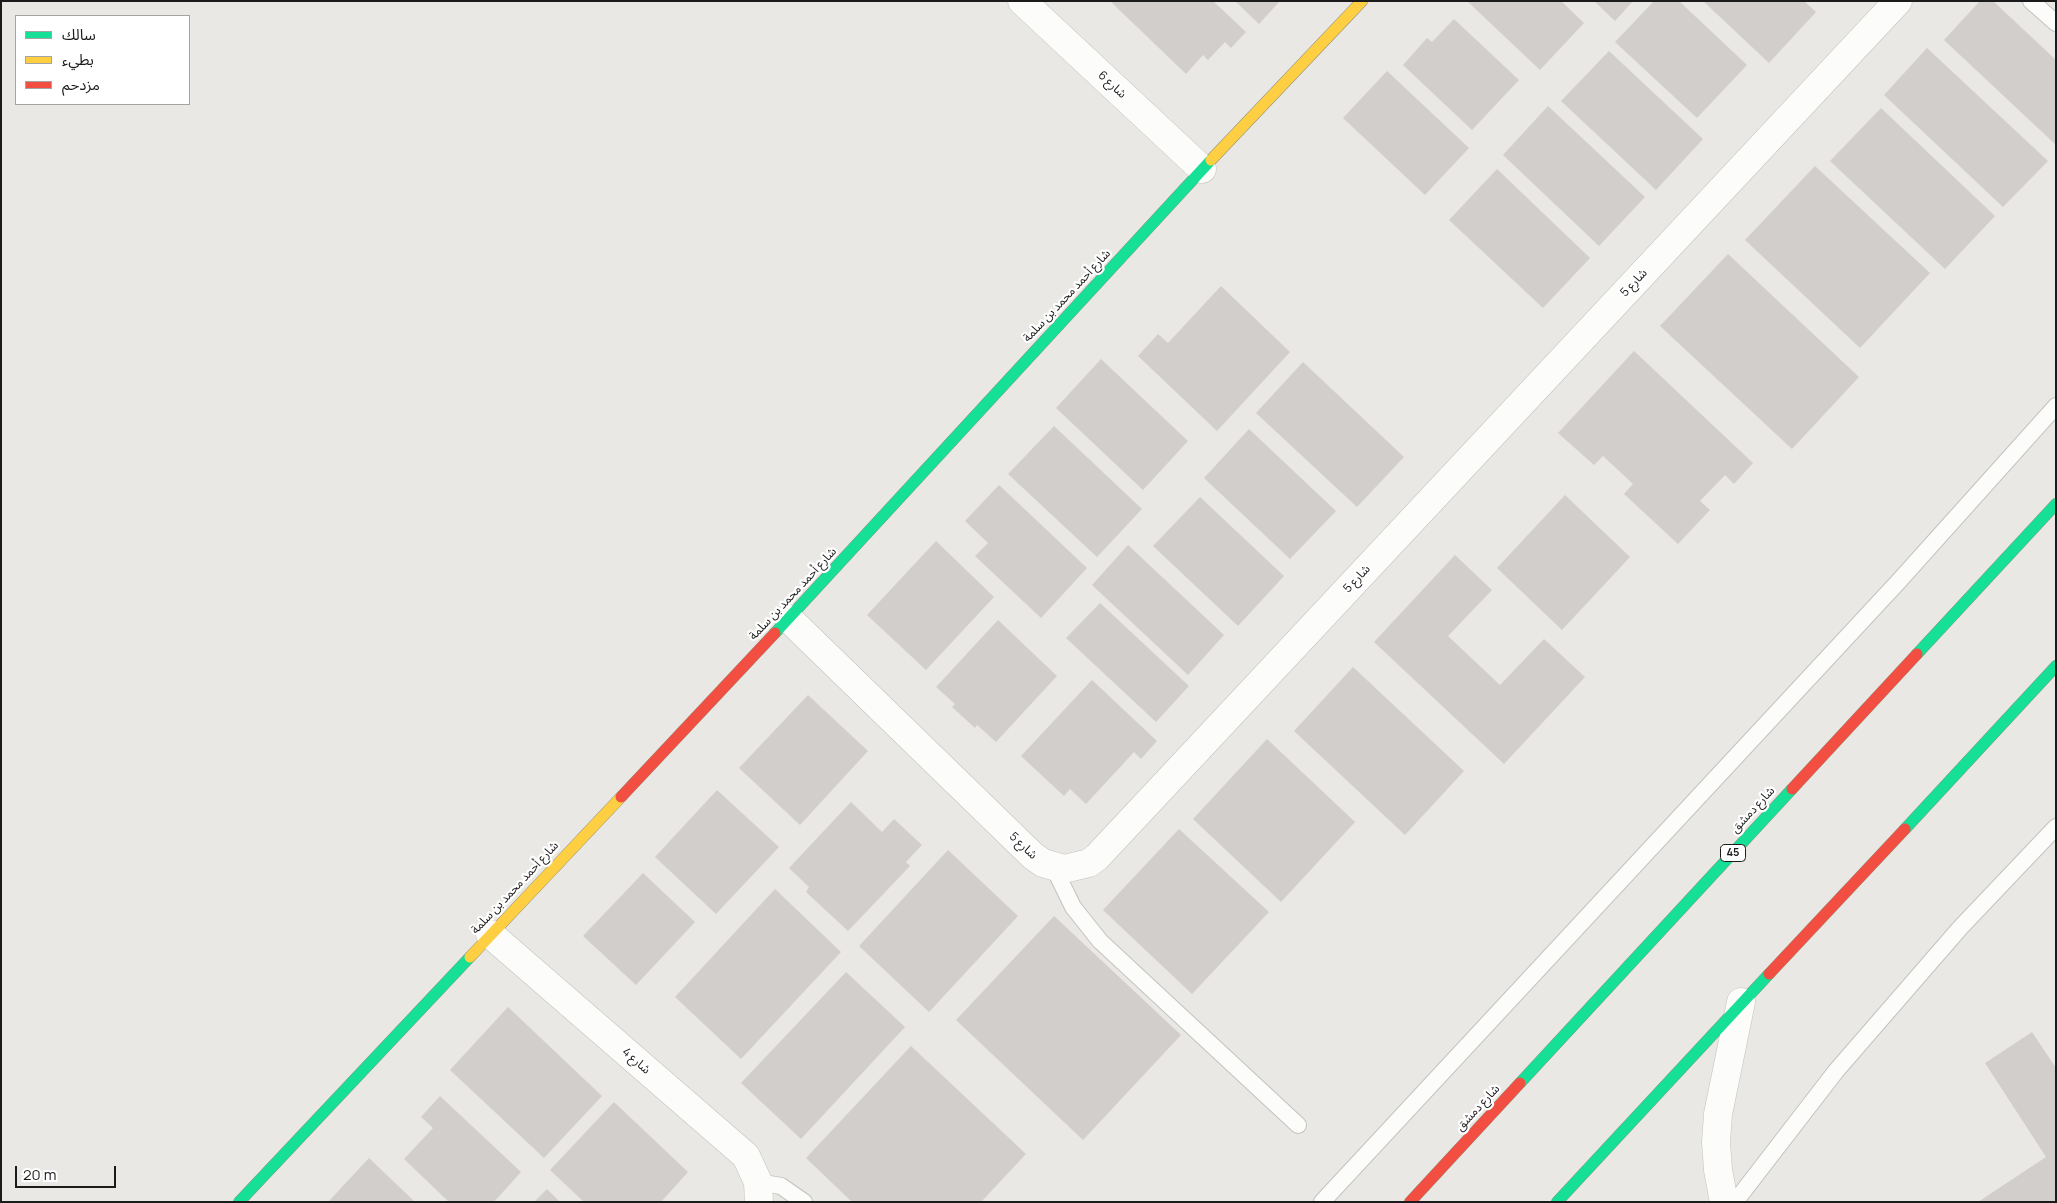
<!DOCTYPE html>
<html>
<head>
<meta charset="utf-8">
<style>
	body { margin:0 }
	#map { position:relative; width:2057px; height:1203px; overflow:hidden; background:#eae8e4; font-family:Manrope,"Noto Sans Arabic",sans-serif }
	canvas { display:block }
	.frame { position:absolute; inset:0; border:2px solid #1b1b1b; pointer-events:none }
	.legend { position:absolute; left:15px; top:15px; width:175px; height:90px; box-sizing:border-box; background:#fff; border:1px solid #a4a4a4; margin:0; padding:6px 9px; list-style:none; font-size:15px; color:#1b1b1b }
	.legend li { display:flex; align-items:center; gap:10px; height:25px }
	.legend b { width:25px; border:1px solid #a4a4a4 }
	.scale { position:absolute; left:15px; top:1166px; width:101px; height:22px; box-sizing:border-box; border:2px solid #1b1b1b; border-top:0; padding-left:6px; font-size:15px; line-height:18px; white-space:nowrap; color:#1b1b1b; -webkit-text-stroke:4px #fff; paint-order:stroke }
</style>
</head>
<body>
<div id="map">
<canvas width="2057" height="1203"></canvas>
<div class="frame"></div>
<ul class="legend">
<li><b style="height:6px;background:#16e098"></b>سالك</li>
<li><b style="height:6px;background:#ffcf43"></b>بطيء</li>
<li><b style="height:6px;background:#f24e42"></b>مزدحم</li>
</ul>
<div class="scale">20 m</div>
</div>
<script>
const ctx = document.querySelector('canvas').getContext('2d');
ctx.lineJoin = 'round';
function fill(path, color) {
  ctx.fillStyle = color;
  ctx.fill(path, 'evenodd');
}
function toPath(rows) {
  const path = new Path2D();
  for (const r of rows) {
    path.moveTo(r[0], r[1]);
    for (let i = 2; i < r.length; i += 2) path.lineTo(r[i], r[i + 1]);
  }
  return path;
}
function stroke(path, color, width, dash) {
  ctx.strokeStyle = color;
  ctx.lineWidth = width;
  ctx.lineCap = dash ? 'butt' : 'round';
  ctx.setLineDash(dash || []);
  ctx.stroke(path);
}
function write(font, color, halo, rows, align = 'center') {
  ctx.font = font + ' Manrope,"Noto Sans Arabic",sans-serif';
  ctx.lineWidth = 4.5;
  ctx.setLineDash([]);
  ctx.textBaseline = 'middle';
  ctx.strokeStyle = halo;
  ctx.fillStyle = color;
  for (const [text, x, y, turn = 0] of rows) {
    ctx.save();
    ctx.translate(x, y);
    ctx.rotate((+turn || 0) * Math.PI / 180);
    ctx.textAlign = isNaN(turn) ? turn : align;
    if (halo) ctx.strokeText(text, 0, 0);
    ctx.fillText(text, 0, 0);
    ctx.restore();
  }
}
fill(toPath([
	[1110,1,1213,1,1246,32,1231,48,1225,42,1208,60,1203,55,1186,74],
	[1235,1,1280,1,1259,24],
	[1467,1,1561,1,1584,23,1540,70],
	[1594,1,1633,1,1615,21],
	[1654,1,1679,1,1747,65,1697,118,1615,42],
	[1703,1,1804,1,1816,12,1769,63],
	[1980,1,1993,1,2056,60,2056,145,1944,40],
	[1454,19,1519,80,1472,130,1403,65,1427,38,1432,42],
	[1927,48,2048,161,2003,207,1884,95],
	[1609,51,1703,139,1656,190,1561,101],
	[1387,71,1469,148,1425,195,1343,118],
	[1548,106,1645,197,1599,246,1503,155],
	[1881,108,1995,216,1945,269,1830,161],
	[1815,166,1930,273,1860,348,1745,240],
	[1497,169,1590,258,1543,308,1449,220],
	[1728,254,1859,377,1792,449,1660,326],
	[1221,286,1290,352,1217,431,1138,356,1158,334,1168,343],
	[1634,351,1753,463,1734,484,1725,475,1700,501,1710,510,1678,544,1624,494,1633,484,1603,456,1594,465,1558,433],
	[1101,359,1188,441,1143,490,1056,408],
	[1303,362,1404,457,1357,507,1256,413],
	[1054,426,1142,509,1097,557,1008,474],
	[1249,429,1336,511,1290,559,1204,478],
	[999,485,1087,568,1041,618,975,556,988,543,965,521],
	[1565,495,1630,557,1562,630,1497,568],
	[1200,497,1284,576,1238,626,1153,546],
	[936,541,994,597,926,670,867,615],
	[1128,545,1224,635,1188,675,1092,585],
	[1455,555,1492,590,1448,636,1500,685,1544,639,1585,677,1504,764,1374,642],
	[1100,603,1189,686,1156,722,1066,638],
	[998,620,1057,676,996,742,977,725,975,728,952,707,955,704,936,687],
	[1353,667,1464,771,1405,835,1294,731],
	[1092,680,1157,741,1141,759,1134,752,1086,804,1070,789,1064,796,1021,756],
	[808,695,868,751,800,825,739,768],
	[1267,739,1355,822,1281,902,1193,819],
	[717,790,779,847,716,914,655,857],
	[851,802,882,832,894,819,922,845,906,862,910,866,848,931,806,892,809,887,789,868],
	[1179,829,1269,912,1192,994,1103,910],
	[948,850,1018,916,929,1012,859,946],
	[643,873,695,922,636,985,583,936],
	[775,889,841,952,741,1059,675,997],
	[1054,916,1181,1035,1083,1140,956,1020],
	[846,972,905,1027,801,1139,741,1083],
	[508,1007,602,1096,544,1158,450,1070],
	[2032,1032,2056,1068,2056,1202,1978,1202,2046,1157,1985,1063],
	[911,1046,1026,1154,981,1202,852,1202,806,1158],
	[440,1096,521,1172,494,1202,449,1202,404,1159,433,1128,421,1117],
	[614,1102,688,1172,661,1202,584,1202,550,1170],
	[369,1158,415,1202,328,1202],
	[547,1189,560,1202,534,1202]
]), '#d1cecb');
const lane = toPath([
	[2031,1,2056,23],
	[1054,868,1073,907,1100,941,1298,1125],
	[758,1182,781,1186,804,1202],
	[1322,1202,1899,581,2056,406],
	[1735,1202,1836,1071,1960,928,2056,827]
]);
const street = toPath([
	[1022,1,1202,169],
	[789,619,1033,856,1043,863,1064,869,1089,863,1097,857,1898,1],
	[490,934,746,1156,758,1182,759,1202],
	[1724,1202,1718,1170,1716,1142,1718,1114,1741,1002]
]);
const fast = toPath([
	[775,633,1211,160],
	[1917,654,2056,504],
	[1905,829,2056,666],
	[1520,1083,1792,789],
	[239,1202,470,957],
	[1557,1202,1769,974]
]);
const slow = toPath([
	[1211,160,1362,1],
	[470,957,621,797]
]);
const jam = toPath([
	[1792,789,1917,654],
	[621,797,775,633],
	[1769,974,1905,829],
	[1410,1202,1520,1083]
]);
stroke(lane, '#c2c2c0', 18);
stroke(street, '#c2c2c0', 29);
stroke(fast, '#90927d', 12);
stroke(slow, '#90927d', 12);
stroke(jam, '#90927d', 12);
stroke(lane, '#fcfcfb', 16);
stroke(street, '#fcfcfb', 28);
stroke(fast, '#16e098', 11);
stroke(slow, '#ffcf43', 11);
stroke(jam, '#f24e42', 11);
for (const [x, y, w] of [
	[1733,853,25]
]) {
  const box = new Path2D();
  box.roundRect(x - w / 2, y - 8.5, w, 17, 4);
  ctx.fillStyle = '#fff';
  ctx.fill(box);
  stroke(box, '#1b1b1b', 1);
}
write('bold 11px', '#1b1b1b', null, [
	["45",1733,853]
]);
write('12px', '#1b1b1b', '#fff', [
	["شارع 6",1112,85,43],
	["شارع 5",1634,283,-47],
	["شارع أحمد محمد بن سلمة",1067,296,-47],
	["شارع 5",1357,579,-47],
	["شارع أحمد محمد بن سلمة",793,594,-47],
	["شارع دمشق",1753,810,-47],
	["شارع 5",1023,846,43],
	["شارع أحمد محمد بن سلمة",515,888,-47],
	["شارع 4",636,1061,41],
	["شارع دمشق",1478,1108,-47]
]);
</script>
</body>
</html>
